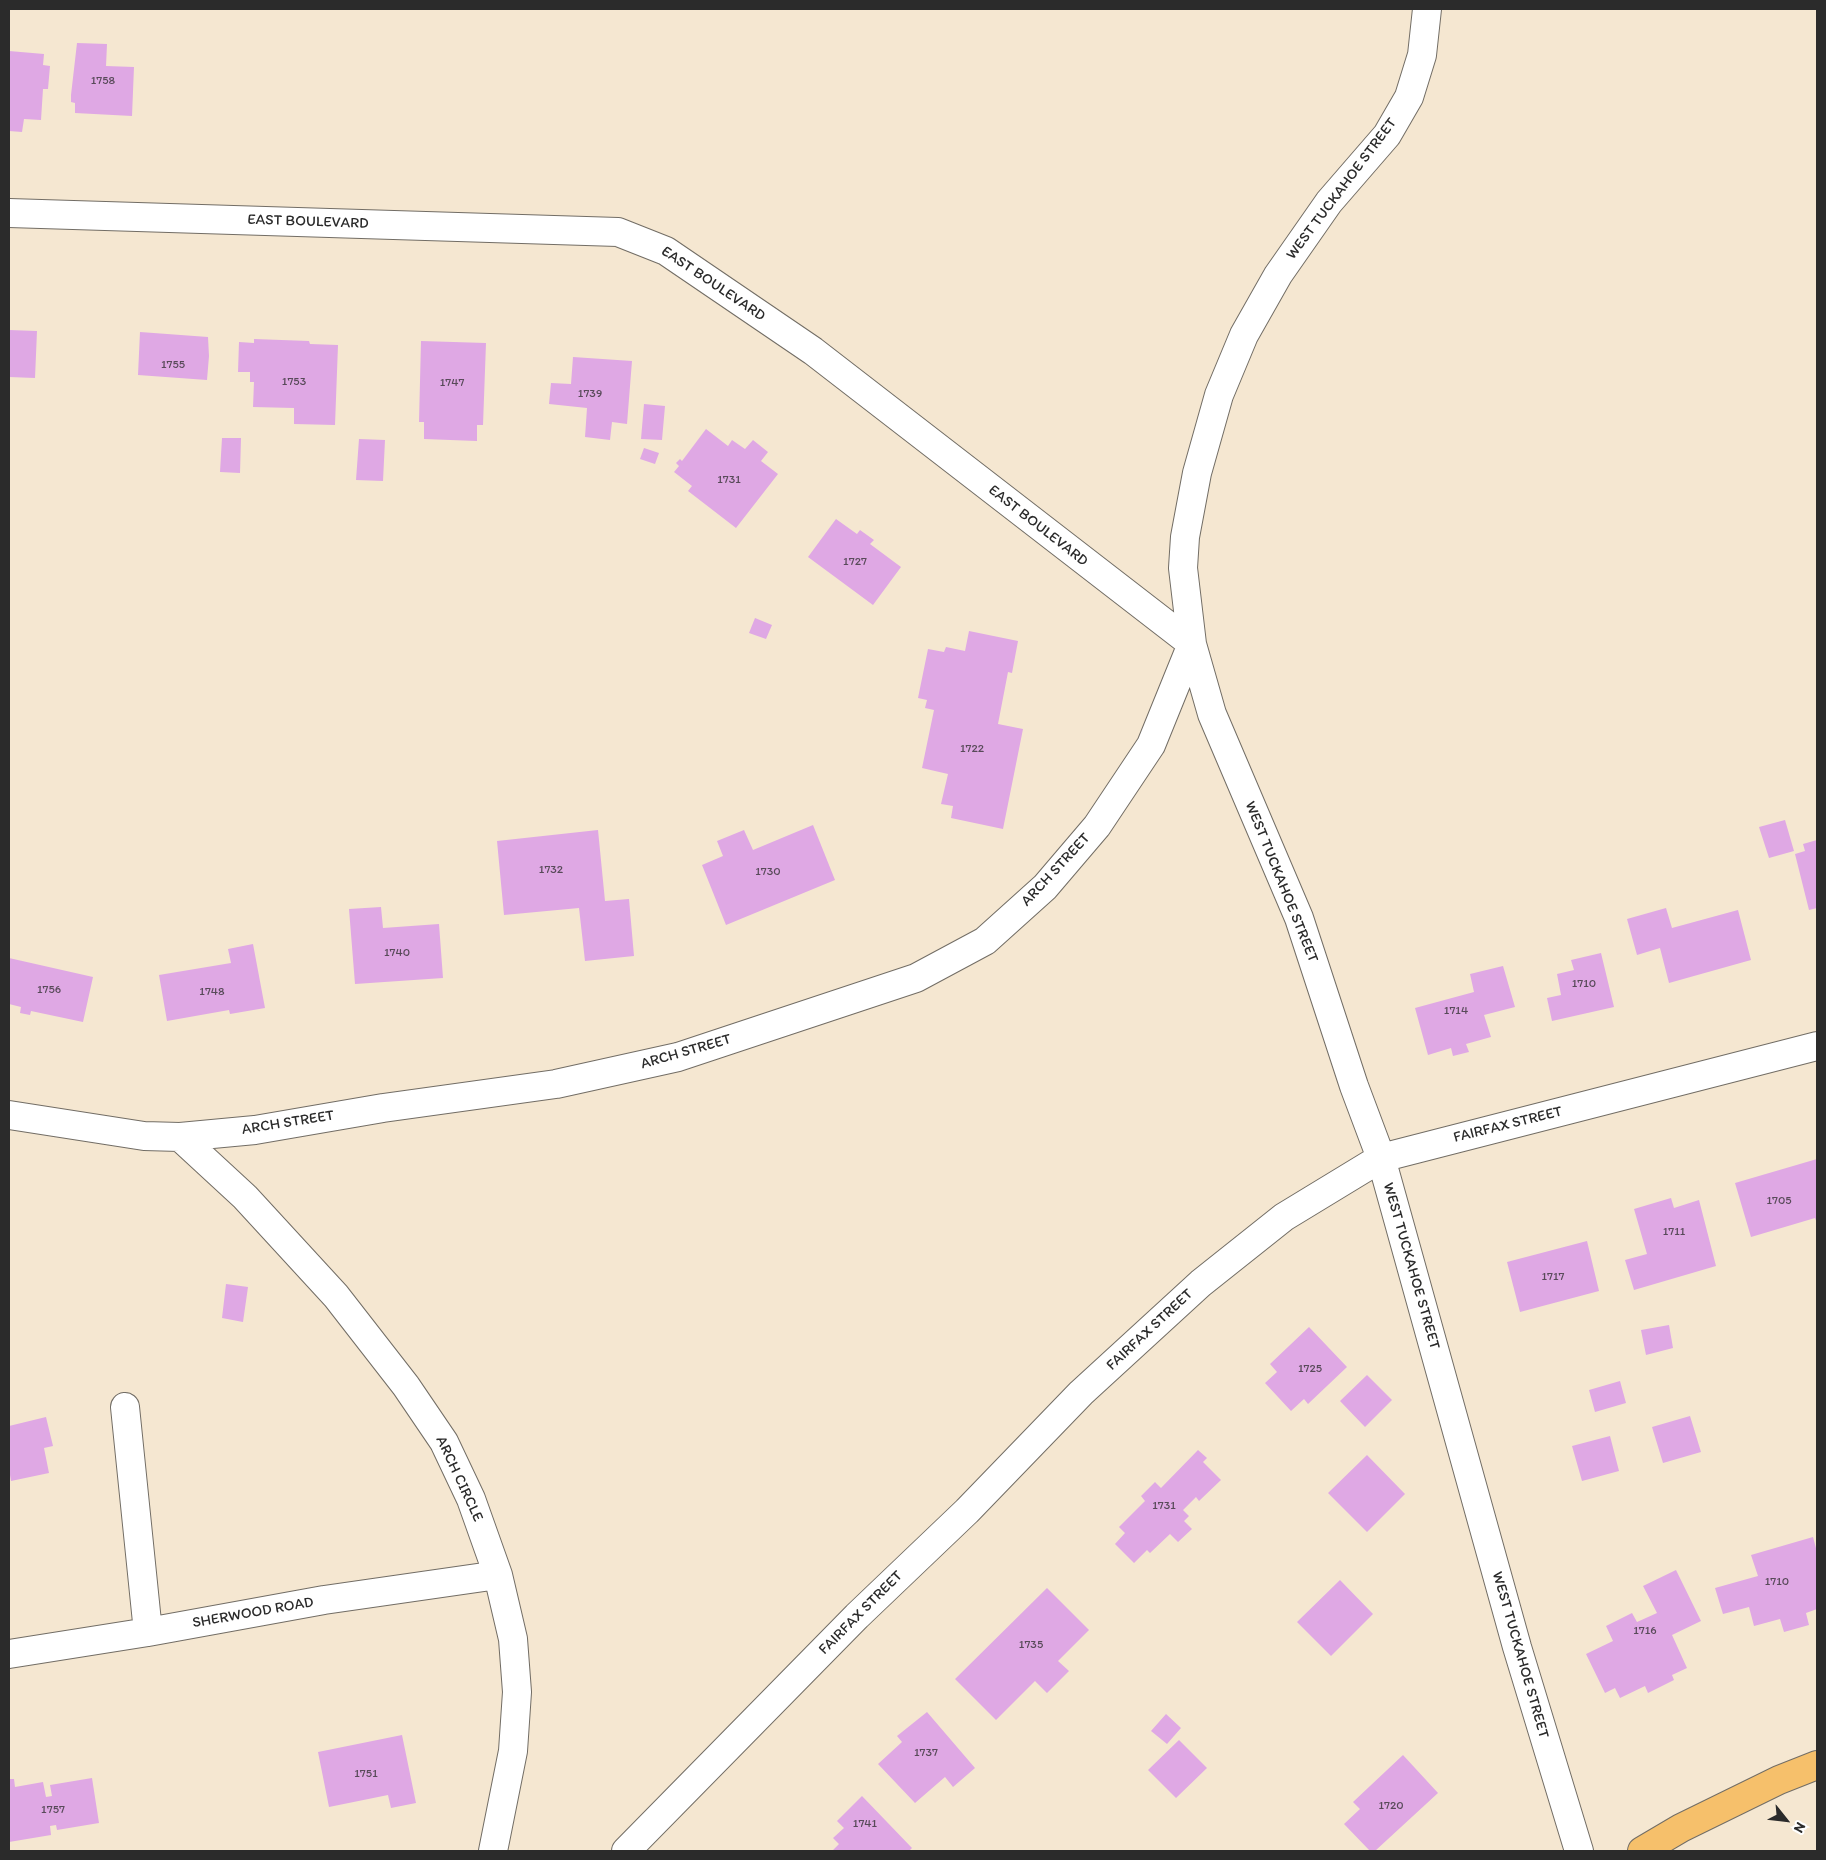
<!DOCTYPE html>
<html>
<head>
<meta charset="utf-8">
<style>
	body { margin:0 }
	#map { position:relative; width:1826px; height:1860px; overflow:hidden; background:#f5e7d1; font-family:Itim,sans-serif }
	canvas { display:block }
	.frame { position:absolute; inset:0; border:10px solid #2b2b2b; pointer-events:none }
	.north { position:absolute; left:1761px; top:1795px; width:50px; height:50px; -webkit-text-stroke:4px #fff; paint-order:stroke; rotate:119deg; font-size:14px; font-weight:700; line-height:20px; text-align:center; color:#2b2b2b }
	.north::after { content:''; display:block; margin:auto; width:18px; height:22px; background:#2b2b2b; clip-path:polygon(50% 0,100% 100%,50% 72%,0 100%) }
</style>
</head>
<body>
<div id="map">
<canvas width="1826" height="1860"></canvas>
<div class="frame"></div>
<div class="north">N</div>
</div>
<script>
const ctx = document.querySelector('canvas').getContext('2d');
ctx.lineJoin = 'round';
function fill(path, color) {
  ctx.fillStyle = color;
  ctx.fill(path, 'evenodd');
}
function toPath(rows) {
  const path = new Path2D();
  for (const r of rows) {
    path.moveTo(r[0], r[1]);
    for (let i = 2; i < r.length; i += 2) path.lineTo(r[i], r[i + 1]);
  }
  return path;
}
function stroke(path, color, width, dash) {
  ctx.strokeStyle = color;
  ctx.lineWidth = width;
  ctx.lineCap = dash ? 'butt' : 'round';
  ctx.setLineDash(dash || []);
  ctx.stroke(path);
}
function write(font, color, halo, rows, align = 'center') {
  ctx.font = font + ' Itim,sans-serif';
  ctx.lineWidth = 5;
  ctx.setLineDash([]);
  ctx.textBaseline = 'middle';
  ctx.strokeStyle = halo;
  ctx.fillStyle = color;
  for (const [text, x, y, turn = 0] of rows) {
    ctx.save();
    ctx.translate(x, y);
    ctx.rotate((+turn || 0) * Math.PI / 180);
    ctx.textAlign = isNaN(turn) ? turn : align;
    if (halo) ctx.strokeText(text, 0, 0);
    ctx.fillText(text, 0, 0);
    ctx.restore();
  }
}
fill(toPath([
	[77,43,107,44,106,66,134,67,132,116,75,113,75,103,71,102,71,95],
	[9,51,44,54,43,65,50,66,48,89,43,89,41,120,24,119,22,132,9,131],
	[9,330,37,331,35,378,9,377],
	[140,332,208,337,209,356,207,380,138,375],
	[254,339,309,341,310,344,338,345,335,425,294,424,294,408,253,407,254,382,250,382,250,372,238,372,239,342,254,343],
	[421,341,486,343,483,425,477,425,477,441,424,439,424,422,419,422],
	[573,357,632,361,627,424,612,422,610,440,585,437,587,408,549,404,551,383,571,384],
	[644,404,665,406,662,440,641,439],
	[706,429,728,446,732,440,745,449,753,440,768,452,761,461,778,474,736,528,688,491,692,486,674,472,679,466,676,463,680,459,682,461],
	[222,438,241,438,240,473,220,472],
	[359,439,385,440,383,481,356,480],
	[644,448,659,453,655,464,640,459],
	[836,519,857,534,860,530,874,540,870,544,901,567,873,605,808,557],
	[755,618,772,625,766,639,749,633],
	[969,631,1018,641,1012,673,1008,672,998,724,1023,729,1003,829,951,818,953,806,941,804,948,774,922,768,934,710,925,708,927,700,918,698,928,649,944,652,946,647,965,651],
	[1785,820,1794,851,1769,858,1759,827],
	[813,825,835,880,726,925,702,865,723,856,717,841,744,830,753,850],
	[598,830,605,901,629,899,634,956,585,961,579,908,504,915,497,841],
	[1817,840,1817,908,1809,910,1795,854,1805,851,1803,844],
	[381,907,383,928,439,924,443,978,355,984,349,909],
	[1666,908,1672,928,1738,910,1751,960,1669,983,1660,948,1637,955,1627,919],
	[253,944,265,1008,230,1014,229,1010,167,1021,159,975,231,963,228,949],
	[1601,953,1614,1007,1552,1021,1547,998,1561,995,1557,974,1574,970,1571,960],
	[9,958,93,977,83,1022,31,1011,30,1015,20,1013,21,1007,9,1004],
	[1503,966,1515,1007,1484,1015,1491,1037,1466,1044,1469,1052,1453,1056,1451,1048,1428,1055,1415,1008,1474,992,1470,974],
	[1817,1159,1817,1223,1815,1218,1751,1237,1735,1183],
	[1671,1198,1674,1208,1699,1200,1716,1266,1634,1290,1625,1260,1647,1254,1634,1209],
	[1587,1241,1599,1291,1520,1312,1507,1262],
	[226,1284,248,1287,243,1322,222,1318],
	[1669,1325,1673,1348,1646,1355,1641,1330],
	[1309,1327,1347,1367,1308,1404,1304,1399,1291,1411,1265,1383,1277,1372,1270,1364],
	[1367,1375,1392,1400,1365,1427,1340,1401],
	[1620,1381,1626,1403,1595,1412,1589,1390],
	[1690,1416,1701,1452,1663,1463,1652,1427],
	[46,1417,53,1446,44,1448,49,1473,11,1481,9,1469,9,1426],
	[1610,1436,1619,1471,1582,1481,1572,1446],
	[1198,1450,1207,1458,1203,1462,1221,1480,1199,1501,1196,1497,1183,1510,1189,1516,1184,1521,1192,1529,1178,1542,1170,1534,1150,1553,1147,1550,1134,1563,1115,1544,1125,1533,1119,1527,1145,1501,1141,1496,1155,1482,1161,1488],
	[1367,1455,1405,1494,1367,1532,1328,1493],
	[1813,1537,1817,1552,1817,1609,1806,1613,1809,1625,1784,1632,1780,1619,1754,1626,1749,1607,1723,1614,1715,1588,1758,1576,1751,1555],
	[1676,1570,1701,1621,1672,1635,1687,1668,1672,1675,1674,1680,1648,1693,1645,1686,1620,1698,1615,1688,1605,1693,1586,1654,1613,1641,1606,1626,1632,1613,1637,1622,1657,1613,1643,1586],
	[1340,1580,1373,1614,1331,1656,1297,1622],
	[1047,1588,1089,1630,1058,1661,1069,1671,1047,1693,1035,1681,996,1720,955,1679],
	[927,1712,975,1768,953,1787,945,1777,915,1803,878,1764,902,1742,897,1736],
	[1166,1714,1181,1728,1167,1744,1151,1731],
	[402,1735,416,1803,391,1808,388,1795,329,1807,318,1752],
	[1179,1740,1207,1768,1176,1798,1148,1770],
	[1403,1755,1438,1793,1375,1851,1370,1851,1344,1824,1360,1809,1353,1802],
	[92,1778,99,1823,57,1830,56,1825,50,1826,51,1835,9,1842,9,1779,14,1779,15,1787,43,1782,46,1797,52,1796,50,1785],
	[862,1796,912,1848,909,1851,832,1851,839,1844,833,1838,844,1828,837,1821]
]), '#dfa8e4');
const minor = toPath([
	[1427,9,1422,55,1409,97,1387,135,1329,202,1278,275,1244,335,1219,395,1197,473,1185,537,1183,568,1192,644,1212,714,1299,918,1354,1086,1381,1158,1517,1647,1579,1851],
	[9,213,618,232,666,251,813,351,1192,644,1151,745,1097,826,1045,887,985,941,916,978,678,1057,556,1084,383,1108,255,1130,180,1137,144,1136,9,1115],
	[180,1137,245,1197,336,1296,406,1386,444,1442,471,1499,498,1575,513,1639,517,1692,513,1751,493,1851],
	[125,1407,148,1632],
	[9,1654,148,1632,324,1600,498,1575],
	[626,1851,857,1616,967,1511,1081,1393,1201,1283,1284,1217,1381,1158,1817,1046]
]);
const major = toPath([
	[1642,1851,1681,1828,1779,1780,1817,1765]
]);
stroke(minor, '#726d65', 30);
stroke(major, '#726d65', 30);
stroke(minor, '#fff', 28);
stroke(major, '#f6c06b', 28);
write('12px', '#584a59', null, [
	["1758",103,81],
	["1755",173,365],
	["1753",294,382],
	["1747",452,383],
	["1739",590,394],
	["1731",729,480],
	["1727",855,562],
	["1722",972,749],
	["1732",551,870],
	["1730",768,872],
	["1740",397,953],
	["1710",1584,984],
	["1756",49,990],
	["1748",212,992],
	["1714",1456,1011],
	["1705",1779,1201],
	["1711",1674,1232],
	["1717",1553,1277],
	["1725",1310,1369],
	["1731",1164,1506],
	["1710",1777,1582],
	["1716",1645,1631],
	["1735",1031,1645],
	["1737",926,1753],
	["1751",366,1774],
	["1720",1391,1806],
	["1757",53,1810],
	["1741",865,1824]
]);
write('15px', '#2b2b2b', '#fff', [
	["WEST TUCKAHOE STREET",1342,189,-53],
	["EAST BOULEVARD",308,222,2],
	["EAST BOULEVARD",713,284,34],
	["EAST BOULEVARD",1038,526,38],
	["ARCH STREET",1056,870,-47],
	["WEST TUCKAHOE STREET",1281,882,68],
	["ARCH STREET",686,1052,-16],
	["ARCH STREET",288,1123,-9],
	["FAIRFAX STREET",1508,1125,-14],
	["WEST TUCKAHOE STREET",1411,1266,74],
	["FAIRFAX STREET",1150,1330,-43],
	["ARCH CIRCLE",459,1479,65],
	["SHERWOOD ROAD",253,1613,-10],
	["FAIRFAX STREET",861,1613,-45],
	["WEST TUCKAHOE STREET",1520,1655,74]
]);
</script>
</body>
</html>
